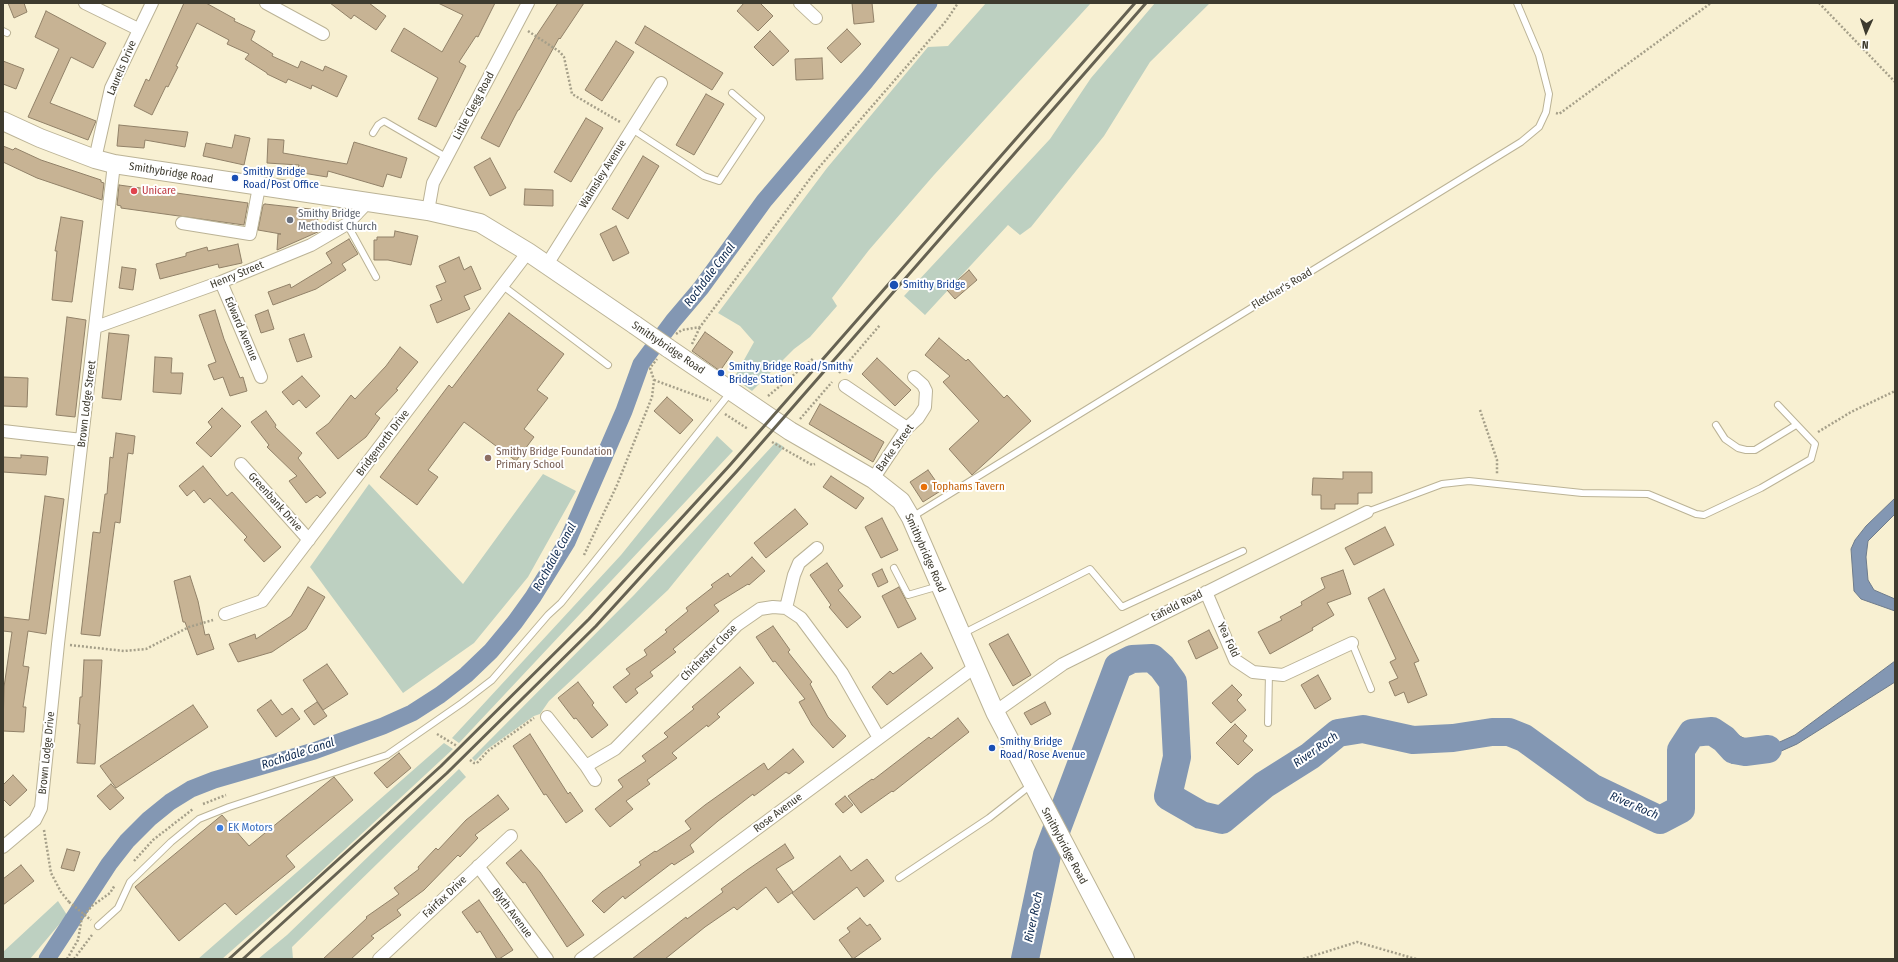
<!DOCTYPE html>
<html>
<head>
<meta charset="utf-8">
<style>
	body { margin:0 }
	#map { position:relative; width:1898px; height:962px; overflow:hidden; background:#f8f0d2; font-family:"Fira Sans Condensed",sans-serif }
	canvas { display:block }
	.frame { position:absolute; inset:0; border:4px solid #3e3b2f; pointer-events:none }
	.north { position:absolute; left:1846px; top:12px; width:40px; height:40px; -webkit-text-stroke:3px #fff; paint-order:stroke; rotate:183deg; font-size:11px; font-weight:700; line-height:16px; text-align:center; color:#3e3b2f }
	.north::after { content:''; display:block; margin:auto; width:14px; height:18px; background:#3e3b2f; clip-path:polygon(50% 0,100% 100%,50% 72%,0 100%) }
</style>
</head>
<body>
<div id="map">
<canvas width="1898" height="962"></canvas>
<div class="frame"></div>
<div class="north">N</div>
</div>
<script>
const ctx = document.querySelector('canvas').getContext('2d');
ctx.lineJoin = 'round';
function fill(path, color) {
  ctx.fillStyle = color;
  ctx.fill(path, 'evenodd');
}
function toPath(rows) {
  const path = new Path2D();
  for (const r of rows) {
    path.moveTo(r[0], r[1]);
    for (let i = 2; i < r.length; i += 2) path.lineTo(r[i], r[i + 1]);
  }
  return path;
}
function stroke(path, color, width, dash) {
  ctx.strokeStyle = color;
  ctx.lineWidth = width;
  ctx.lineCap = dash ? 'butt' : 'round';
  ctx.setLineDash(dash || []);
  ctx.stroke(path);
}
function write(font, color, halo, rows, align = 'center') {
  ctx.font = font + ' "Fira Sans Condensed",sans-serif';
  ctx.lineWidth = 4;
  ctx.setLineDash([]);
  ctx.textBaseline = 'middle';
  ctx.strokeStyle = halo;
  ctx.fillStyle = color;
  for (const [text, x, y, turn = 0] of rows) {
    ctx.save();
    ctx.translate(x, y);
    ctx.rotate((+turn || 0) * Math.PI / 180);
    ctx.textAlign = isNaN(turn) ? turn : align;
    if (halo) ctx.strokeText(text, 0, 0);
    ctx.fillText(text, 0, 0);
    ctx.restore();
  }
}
fill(toPath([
	[986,3,1091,3,934,175,869,250,832,298,837,306,810,337,794,349,752,391,734,378,754,342,740,326,718,313,827,168,928,47,948,46],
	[1155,3,1210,3,1150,62,1104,136,1031,227,1020,235,1008,225,925,315,904,296,1050,139,1091,78],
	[717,436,733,451,459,743,452,738,621,555],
	[776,442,784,447,668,590,549,701,540,714,534,716,486,750,475,761,472,758,634,595],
	[543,474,576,491,528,577,474,643,403,693,310,567,369,484,463,584],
	[444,743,453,749,314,878,222,959,198,959],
	[459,769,466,777,292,947,293,959,258,959,287,935],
	[58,901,67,915,30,959,3,959,3,952]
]), '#bdd0c1');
const water = toPath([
	[1895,498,1895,514,1868,541,1866,557,1868,580,1874,590,1895,599,1895,611,1861,599,1854,591,1851,549,1855,540,1866,526,1895,498],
	[1895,661,1895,682,1797,744,1752,764,1731,763,1732,732,1755,744,1771,746,1795,735,1895,661]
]);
fill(water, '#8397b3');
stroke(water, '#6e7b8b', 1);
stroke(toPath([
	[47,959,109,864,127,841,149,819,170,802,191,789,214,780,314,751,383,726,412,713,440,695,466,675,491,651,515,622,533,597,567,542,624,411,641,364,673,321,701,288,764,201,866,81,929,3]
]), '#8397b3', 17);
stroke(toPath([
	[1025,959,1047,855,1118,666,1132,659,1152,658,1162,667,1173,682,1177,757,1168,796,1201,815,1222,820,1264,785,1310,756,1338,733,1363,729,1413,740,1453,738,1492,732,1509,732,1524,738,1593,788,1660,820,1681,809,1681,750,1692,733,1712,731,1724,739,1734,750,1745,752,1768,749]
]), '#8397b3', 28);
const building = toPath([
	[8,3,24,3,27,12,14,18,8,3],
	[184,3,206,3,235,19,234,21,255,31,251,40,273,54,272,56,298,68,301,61,323,71,325,66,347,76,337,97,312,85,311,89,288,79,286,83,267,74,267,73,245,59,249,54,227,44,229,40,197,23,176,66,178,67,168,87,166,86,152,115,134,106,146,79,149,81,184,3],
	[330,3,369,3,386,16,376,30,354,15,351,19,330,3],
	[438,3,495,3,478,37,476,36,459,62,466,66,436,127,418,119,438,78,391,51,404,28,442,52,463,15,438,3],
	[558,3,584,3,560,39,559,38,519,110,518,110,499,147,481,138,536,36,558,3],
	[744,3,760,3,773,16,758,31,737,11,744,3],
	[852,3,872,3,874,22,854,24,852,3],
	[46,11,106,43,93,68,71,57,50,103,96,121,88,140,28,117,59,49,35,37,46,11],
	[645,26,723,73,712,90,635,43,645,26],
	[847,29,861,44,841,63,827,48,847,29],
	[770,31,789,51,773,66,754,47,770,31],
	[616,41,634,52,602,101,585,90,616,41],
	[822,58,823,79,796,80,795,59,822,58],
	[3,61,24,69,16,89,3,84,3,61],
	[706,94,724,104,694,155,676,145,706,94],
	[586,118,603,128,571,182,554,172,586,118],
	[119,125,188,132,185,147,145,140,144,148,117,146,119,125],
	[235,135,250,138,244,165,203,156,206,143,232,148,235,135],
	[268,139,284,140,283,153,347,164,354,142,407,158,401,178,387,174,383,187,328,171,327,177,297,172,299,165,267,163,268,139],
	[3,146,13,150,15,148,41,160,101,180,101,182,104,183,102,200,37,178,3,162,3,146],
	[643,156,659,166,628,219,612,209,643,156],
	[490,158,506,188,490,196,474,167,490,158],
	[119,185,248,203,244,225,121,208,121,206,117,205,119,185],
	[525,189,553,190,553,206,524,205,525,189],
	[265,204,319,210,317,225,320,231,277,250,278,234,281,234,258,230,263,205,265,204],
	[61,217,83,221,72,302,52,300,57,251,55,251,61,217],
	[616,226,629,253,613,261,600,234,616,226],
	[395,231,418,236,411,265,388,260,374,260,374,240,377,240,377,237,394,237,395,231],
	[349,239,358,254,342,264,346,270,316,289,273,305,268,292,290,284,291,288,332,263,326,253,349,239],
	[238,244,242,263,219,268,218,264,160,279,156,264,186,256,186,253,207,247,208,251,238,244],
	[459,257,464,270,471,266,481,289,464,296,470,309,437,323,430,305,442,300,436,286,446,282,439,266,459,257],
	[122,267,136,269,133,290,119,288,122,267],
	[969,270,977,280,955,299,947,290,969,270],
	[215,310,224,339,240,378,243,377,247,391,230,396,223,377,214,380,208,365,216,362,199,315,215,310],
	[268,310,274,329,261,333,255,315,268,310],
	[509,313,564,354,537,390,548,398,524,429,534,437,516,461,464,422,428,470,438,477,417,505,380,477,449,385,452,388,509,313],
	[67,317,86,320,75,417,56,415,67,317],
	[705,332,733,352,720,371,692,351,705,332],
	[109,333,129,335,121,400,102,398,109,333],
	[304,334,312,357,297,362,289,339,304,334],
	[939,338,966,361,968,359,1004,398,1007,395,1031,421,972,475,949,449,979,421,943,382,950,376,925,355,939,338],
	[400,347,418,362,396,389,398,390,375,414,380,418,366,437,338,459,316,433,329,423,351,395,355,399,386,366,400,347],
	[155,357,172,358,171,373,183,373,181,394,153,392,155,357],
	[877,358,911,390,895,406,862,374,877,358],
	[302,376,320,396,306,408,299,400,293,405,282,392,302,376],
	[3,377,28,378,27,407,3,406,3,377],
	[667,397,693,420,680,434,654,411,667,397],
	[820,404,884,442,873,462,809,424,820,404],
	[222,408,241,426,211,457,196,443,212,427,208,422,222,408],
	[266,411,276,425,275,427,302,453,298,458,326,493,320,498,317,495,306,503,289,481,297,476,267,447,269,445,251,422,266,411],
	[116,433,135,436,133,454,128,453,120,523,115,522,100,636,81,634,93,532,100,533,105,494,107,494,110,457,113,458,116,433],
	[21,455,48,457,46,475,3,472,3,457,21,458,21,455],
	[203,466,227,496,232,492,281,547,264,562,244,540,247,537,210,498,204,503,194,490,187,496,179,486,203,466],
	[928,470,942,490,923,502,910,482,928,470],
	[1343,472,1372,472,1372,493,1358,493,1358,504,1335,504,1335,509,1321,509,1321,495,1312,495,1313,478,1343,479,1343,472],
	[831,476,864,498,856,509,823,487,831,476],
	[45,496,64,499,46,634,28,631,23,666,29,667,23,707,26,707,24,732,3,731,4,687,12,632,3,631,3,617,29,620,45,496],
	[795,509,808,524,766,558,754,543,795,509],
	[882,518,898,550,881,558,865,527,882,518],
	[1385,527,1394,545,1354,565,1345,548,1385,527],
	[752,557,765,571,749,585,748,584,714,605,719,611,673,649,676,652,650,672,653,676,635,689,638,693,626,703,613,687,630,674,626,669,647,655,644,650,667,632,665,630,688,611,686,608,713,587,711,585,728,573,730,577,752,557],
	[827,563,843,586,838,590,861,617,847,628,829,607,831,605,810,575,827,563],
	[882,569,888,582,878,587,872,574,882,569],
	[1343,570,1351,594,1327,603,1334,615,1312,628,1313,630,1270,654,1258,632,1282,620,1280,617,1302,605,1301,602,1325,588,1321,578,1343,570],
	[190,576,198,601,205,635,209,634,214,649,197,655,185,622,183,622,174,581,190,576],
	[308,587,325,597,306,629,272,652,238,662,229,644,255,634,256,639,291,616,308,587],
	[899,587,916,619,898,628,882,596,899,587],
	[1384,589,1419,661,1414,663,1427,695,1408,703,1404,692,1395,696,1389,682,1398,678,1390,662,1396,659,1368,598,1384,589],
	[773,626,790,650,788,652,812,682,810,684,828,717,846,736,833,748,812,725,799,702,805,699,775,661,773,662,756,637,773,626],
	[1209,630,1218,648,1196,659,1188,641,1209,630],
	[1008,634,1031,675,1013,686,989,644,1008,634],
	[921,653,933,668,887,705,872,687,890,671,893,674,921,653],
	[84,660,102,660,95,764,77,763,80,724,78,724,80,697,82,697,84,660],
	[327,664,348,694,323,710,303,680,327,664],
	[740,667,754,683,717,714,720,717,708,727,707,725,672,753,677,758,647,780,650,784,626,801,633,809,610,827,595,809,623,787,618,780,646,761,642,756,668,737,664,733,694,709,692,707,740,667],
	[1318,675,1331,699,1315,709,1301,685,1318,675],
	[578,682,594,703,592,705,608,725,592,738,576,718,574,719,558,698,578,682],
	[1232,685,1242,695,1237,700,1246,710,1231,723,1212,703,1232,685],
	[271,700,282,715,292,708,300,719,276,737,257,710,271,700],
	[317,702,327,716,314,725,304,711,317,702],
	[1045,702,1051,714,1031,725,1024,713,1045,702],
	[193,705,208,727,116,788,100,766,193,705],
	[958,718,969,732,893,792,892,791,861,813,848,796,872,779,873,780,929,737,931,739,958,718],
	[1235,724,1247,736,1243,741,1253,750,1238,765,1216,743,1235,724],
	[530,734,568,794,570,792,583,811,566,823,546,794,544,795,513,746,530,734],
	[793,749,804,762,789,774,786,772,754,796,753,794,718,821,690,845,694,852,674,865,672,863,625,899,623,896,604,913,592,901,602,892,641,865,639,862,655,851,656,852,691,829,685,821,705,805,764,763,768,770,793,749],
	[399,753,411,768,387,788,374,773,399,753],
	[13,775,27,790,10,806,3,799,3,785,13,775],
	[334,777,353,800,286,856,295,867,236,915,225,903,179,941,135,887,222,815,249,846,334,777],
	[111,784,124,798,110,810,97,796,111,784],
	[498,795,509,809,475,835,478,838,460,857,458,855,424,890,397,910,401,915,371,936,374,938,351,959,323,959,367,918,366,917,399,894,394,888,419,869,418,867,436,848,438,850,466,820,498,795],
	[845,796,853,805,843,813,835,804,845,796],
	[785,844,794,858,776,869,793,892,778,903,766,887,737,910,734,907,705,927,665,959,632,959,686,917,687,919,723,892,721,889,747,870,785,844],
	[67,849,80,852,74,871,61,868,67,849],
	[521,850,540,872,584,935,567,947,525,882,523,883,506,863,521,850],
	[840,856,851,871,867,859,884,881,864,897,857,887,814,920,792,893,840,856],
	[21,865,34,881,3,905,3,879,21,865],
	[479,900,513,950,499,959,497,959,480,931,477,933,462,912,479,900],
	[860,918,867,926,870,924,881,939,853,959,839,940,850,932,847,928,860,918]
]);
fill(building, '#c7b394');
stroke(building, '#918168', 1);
const lane = toPath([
	[3,31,7,33],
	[632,129,704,176,719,181,761,118,732,93],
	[373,133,378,125,384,121,446,157],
	[347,224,376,277],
	[503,286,608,365],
	[1716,425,1725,439,1738,448,1746,450,1755,450,1796,425],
	[1367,512,1442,484,1469,481,1582,493,1648,494,1696,514,1704,515,1761,488,1811,459,1815,444,1778,405],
	[912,517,1521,142,1539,127,1546,112,1549,94,1539,55,1517,3],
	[894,568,908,595,939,586],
	[962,634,1090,569,1122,607,1243,551],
	[1352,643,1371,689],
	[1268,723,1269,673],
	[899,878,989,818,1031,785],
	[98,926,118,908,130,882,171,842,199,819,229,807,387,755,462,703,492,680,548,615,561,603,730,393]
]);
const street = toPath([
	[85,3,138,29],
	[266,3,323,34],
	[800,3,816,18],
	[95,159,111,88,152,3],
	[428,211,433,183,528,3],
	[182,223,250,234,259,187],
	[546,266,661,83],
	[221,282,261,377],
	[96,327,221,282,311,245,347,224,367,203],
	[845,386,907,428],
	[3,431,82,440],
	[241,464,309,540],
	[873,479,907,428,918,418,925,407,926,391,923,385,914,377],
	[1206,592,1235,660,1253,672,1283,675,1352,643],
	[786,608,794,575,799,563,817,548],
	[225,614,262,601,528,252],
	[995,712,1063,664,1367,512],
	[547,717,586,766,615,749,737,625,760,609,773,607,786,608,801,618,842,673,879,738],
	[586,766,595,780],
	[3,847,35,820,41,808,58,644,114,164],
	[478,866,547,959],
	[379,959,511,836],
	[581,959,975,667]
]);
const secondary = toPath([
	[3,121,40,138,95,159,114,164,428,211,480,223,528,252,635,325],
	[668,348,790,431,873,479,901,501,911,518,995,712,1125,959]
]);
stroke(lane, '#bbb396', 8);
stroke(street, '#bbb396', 14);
stroke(secondary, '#bbb396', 20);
stroke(toPath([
	[1819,3,1895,82],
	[528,31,560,52,564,57,572,94,620,122],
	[1556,113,1559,114,1711,3],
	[676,334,682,330,700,327,815,172,946,21,958,3],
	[692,344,700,327],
	[839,373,880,325],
	[654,380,711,401],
	[768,396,814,358],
	[1480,410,1497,460,1497,475],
	[725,414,748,429],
	[800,419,832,382],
	[1818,432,1851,412,1895,391],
	[772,442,812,465,815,464],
	[584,555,617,485,652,397,654,380,650,368,657,359],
	[70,645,124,651,146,649,189,627,213,620],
	[437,734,457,746],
	[470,760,474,763,477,763,488,751,534,718],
	[203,804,226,795],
	[44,830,51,873,61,892,69,902],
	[134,861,153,840,193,809],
	[67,959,78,940,82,917,92,906,110,893,115,885],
	[74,959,92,935],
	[1303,959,1357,942,1416,959]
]), '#a59f89', 2.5, [2, 2]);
stroke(lane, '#fff', 6);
stroke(street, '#fff', 12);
stroke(secondary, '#fff', 18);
stroke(toPath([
	[229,959,441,766,589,619,730,465,1135,3],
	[243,959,447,773,596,626,737,471,1146,3]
]), '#666252', 3);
const secondaryBridge = toPath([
	[635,325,668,348]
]);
stroke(secondaryBridge, '#bbb396', 20, []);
stroke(toPath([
	[69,902,91,920]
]), '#a59f89', 2.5, [2, 2]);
stroke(secondaryBridge, '#fff', 18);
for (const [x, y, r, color] of [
	[235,178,4,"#1a4fb4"],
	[134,191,4,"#e0444e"],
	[290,220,4,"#6b7280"],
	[894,285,5,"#1a4fb4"],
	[721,373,4,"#1a4fb4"],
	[488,458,4,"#8d6e63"],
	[924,487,4,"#e8710a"],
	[992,748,4,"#1a4fb4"],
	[220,828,4,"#3f7fe0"]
]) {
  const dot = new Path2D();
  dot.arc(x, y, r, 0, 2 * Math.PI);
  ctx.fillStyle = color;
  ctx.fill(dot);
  stroke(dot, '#fff', 1.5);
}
write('11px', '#3e3b2f', '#fff', [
	["Laurels Drive",122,68,-67],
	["Little Clegg Road",474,106,-62],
	["Smithybridge Road",171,173,9],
	["Walmsley Avenue",603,174,-58],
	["Henry Street",237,275,-22],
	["Fletcher's Road",1282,289,-31],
	["Edward Avenue",241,329,67],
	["Smithybridge Road",668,348,34],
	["Brown Lodge Street",87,404,-83],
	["Bridgenorth Drive",383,443,-53],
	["Barke Street",895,448,-54],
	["Greenbank Drive",275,502,48],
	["Smithybridge Road",925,553,66],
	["Eafield Road",1177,606,-27],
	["Yea Fold",1228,640,65],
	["Chichester Close",709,653,-45],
	["Brown Lodge Drive",47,753,-84],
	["Rose Avenue",778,813,-37],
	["Smithybridge Road",1064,846,62],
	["Fairfax Drive",445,897,-43],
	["Blyth Avenue",512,913,53]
]);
write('11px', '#164399', '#fff', [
	["Smithy Bridge",243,172],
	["Road/Post Office",243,185],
	["Smithy Bridge",903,285],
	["Smithy Bridge Road/Smithy",729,367],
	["Bridge Station",729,380],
	["Smithy Bridge",1000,742],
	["Road/Rose Avenue",1000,755]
], 'left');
write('11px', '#be3a42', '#fff', [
	["Unicare",142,191]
], 'left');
write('11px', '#5b616d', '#fff', [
	["Smithy Bridge",298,214],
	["Methodist Church",298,227]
], 'left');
write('11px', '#785e54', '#fff', [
	["Smithy Bridge Foundation",496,452],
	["Primary School",496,465]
], 'left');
write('11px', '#c56008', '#fff', [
	["Tophams Tavern",932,487]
], 'left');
write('11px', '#366cbe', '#fff', [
	["EK Motors",228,828]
], 'left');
write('italic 12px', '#0e294f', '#fff', [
	["Rochdale Canal",710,275,-53],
	["Rochdale Canal",555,557,-61],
	["River Roch",1316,750,-35],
	["Rochdale Canal",298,754,-18],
	["River Roch",1634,806,23],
	["River Roch",1034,917,-78]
]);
</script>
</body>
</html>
